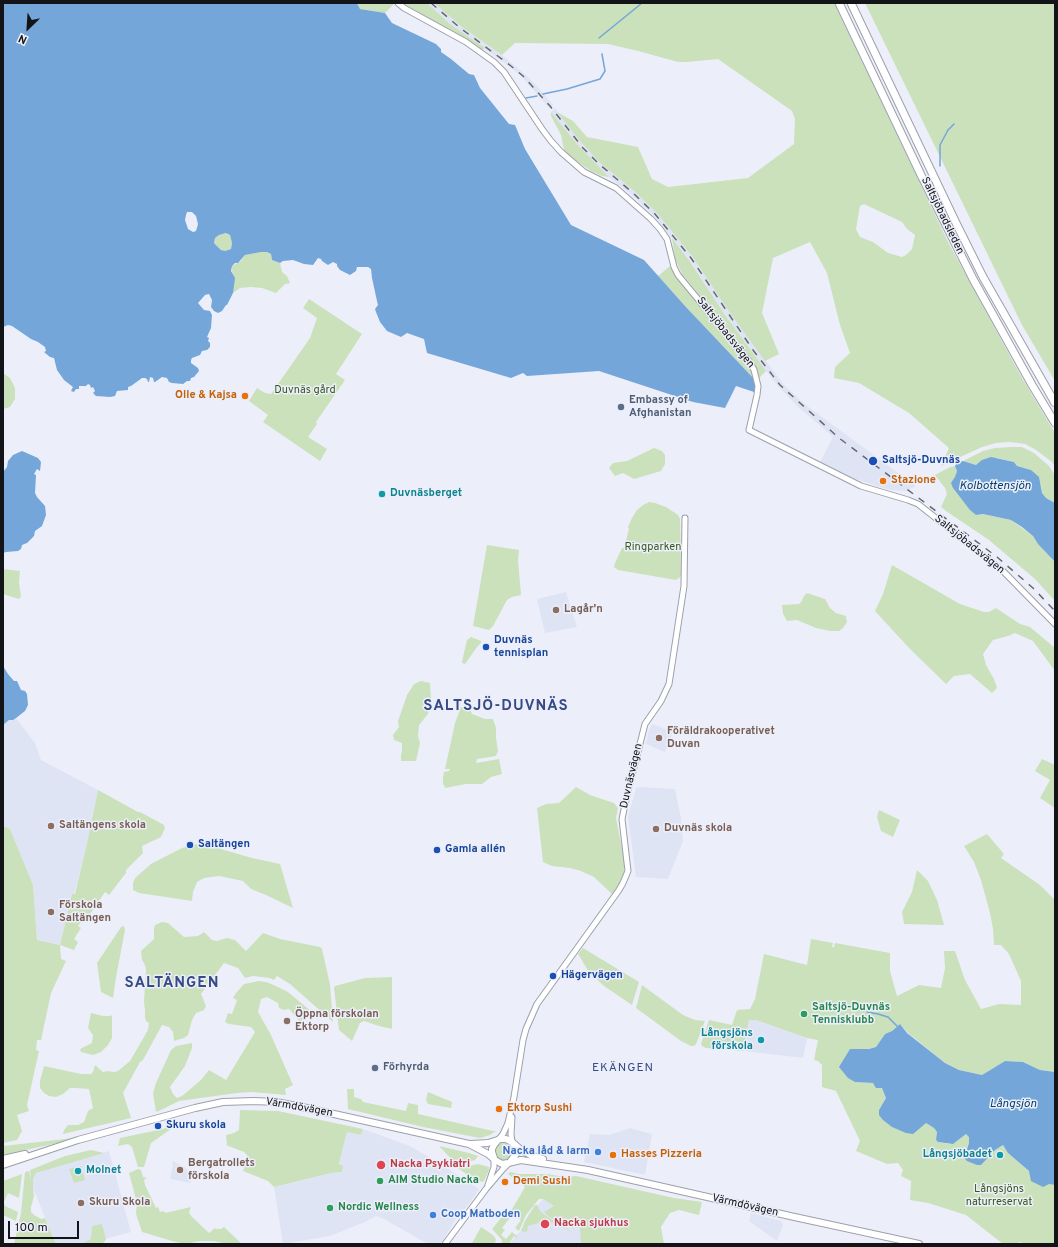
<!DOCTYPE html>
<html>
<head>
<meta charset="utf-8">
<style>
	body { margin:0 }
	#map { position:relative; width:1058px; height:1247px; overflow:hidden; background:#eceffa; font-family:Overpass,sans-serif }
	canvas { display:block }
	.frame { position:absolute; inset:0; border:4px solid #131417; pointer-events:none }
	.north { position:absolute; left:8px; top:8px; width:40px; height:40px; -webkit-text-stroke:3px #eceffa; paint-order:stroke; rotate:205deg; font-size:11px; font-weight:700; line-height:16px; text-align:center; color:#131417 }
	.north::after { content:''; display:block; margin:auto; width:14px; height:18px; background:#131417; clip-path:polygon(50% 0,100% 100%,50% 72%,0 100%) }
	.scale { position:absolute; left:8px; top:1221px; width:71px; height:18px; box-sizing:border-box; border:2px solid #131417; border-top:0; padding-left:5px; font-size:12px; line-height:14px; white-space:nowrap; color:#131417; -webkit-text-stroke:3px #eceffa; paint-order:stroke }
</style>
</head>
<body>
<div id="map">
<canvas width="1058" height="1247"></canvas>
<div class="frame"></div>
<div class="north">N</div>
<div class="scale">100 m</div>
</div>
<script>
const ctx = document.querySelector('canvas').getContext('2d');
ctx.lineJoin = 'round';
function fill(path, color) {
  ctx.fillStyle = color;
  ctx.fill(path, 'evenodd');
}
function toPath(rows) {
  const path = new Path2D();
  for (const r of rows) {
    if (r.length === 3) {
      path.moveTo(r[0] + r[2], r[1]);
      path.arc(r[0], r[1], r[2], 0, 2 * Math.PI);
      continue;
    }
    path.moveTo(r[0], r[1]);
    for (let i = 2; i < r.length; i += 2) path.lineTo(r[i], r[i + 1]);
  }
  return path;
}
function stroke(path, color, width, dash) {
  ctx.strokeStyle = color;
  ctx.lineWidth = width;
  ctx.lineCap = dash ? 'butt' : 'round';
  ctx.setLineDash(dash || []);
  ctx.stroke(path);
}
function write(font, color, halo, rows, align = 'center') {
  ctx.font = font + ' Overpass,sans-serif';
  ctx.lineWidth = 3;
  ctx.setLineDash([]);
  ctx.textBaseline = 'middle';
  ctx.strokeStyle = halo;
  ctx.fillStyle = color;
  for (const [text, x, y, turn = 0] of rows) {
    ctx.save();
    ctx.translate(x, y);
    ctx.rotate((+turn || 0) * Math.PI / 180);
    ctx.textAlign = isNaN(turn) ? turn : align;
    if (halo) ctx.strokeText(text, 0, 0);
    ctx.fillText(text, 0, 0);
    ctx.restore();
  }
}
fill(toPath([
	[427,3,434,3,462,27,502,55,520,70,536,85,553,105,549,108,522,77,510,67,450,24],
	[555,108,580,141,599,162,634,191,656,212,692,256,730,313,784,385,807,406,916,486,906,491,890,490,855,479,820,462,833,437,796,405,778,386,766,371,725,315,690,260,653,215,632,195,609,177,577,144,551,112],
	[566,592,577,627,545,633,537,599],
	[16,718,35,743,41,760,98,790,87,843,74,895,72,894,60,945,37,940,33,885,10,830,3,826,3,725,9,720,13,720],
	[652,724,673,732,665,752,646,744,648,733],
	[640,787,675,789,681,818,683,841,668,879,636,877,628,817,636,788],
	[749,1020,756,1020,807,1038,803,1058,743,1051],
	[630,1128,652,1134,645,1175,584,1162,590,1134,609,1135],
	[363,1129,410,1146,444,1166,479,1189,469,1204,456,1219,443,1240,439,1244,428,1244,384,1219,376,1216,365,1222,330,1236,283,1244,274,1187,331,1173,342,1172,343,1166,339,1165,347,1132,361,1135],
	[109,1151,131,1232,86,1244,56,1244,33,1188,33,1179,35,1173],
	[173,1161,186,1168,191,1180,190,1183,170,1179,173,1164,172,1164],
	[543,1199,555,1206,581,1228,581,1244,510,1244,516,1235,521,1231,525,1221,535,1205,538,1205],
	[751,1213,781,1221,783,1225,777,1241,749,1221]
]), '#dfe4f5');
fill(toPath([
	[357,3,393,3,394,4,385,13,360,9],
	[401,3,427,3,450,24,485,48,482,50],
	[434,3,834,3,948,242,1022,378,1055,433,1055,467,1052,462,1036,450,1025,444,1010,442,996,443,982,447,941,466,949,448,909,413,859,383,834,378,835,367,850,353,840,325,827,273,810,242,773,258,762,313,779,354,765,361,730,313,692,256,656,212,634,191,599,162,580,141,557,112,573,121,587,137,638,147,652,179,668,187,748,178,794,144,795,119,792,111,718,59,687,62,678,62,638,51,608,44,515,43,502,55,462,27],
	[864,204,902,222,907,229,915,235,912,249,906,255,902,257,888,253,873,242,860,237,856,229,860,206],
	[865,3,1055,3,1055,381,1022,325],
	[551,112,577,144,609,177,602,176,591,171,572,158,564,150,561,135,551,116],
	[226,233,230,235,232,243,231,249,225,251,221,250,214,243,215,238,219,235],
	[672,238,689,260,725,315,766,371,759,378,757,370,752,360,682,274,675,259],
	[261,252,267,252,271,254,272,260,280,263,282,272,287,276,290,283,285,284,276,293,262,288,251,287,240,288,233,293,232,266,241,261,245,255],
	[670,266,677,277,747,361,756,381,685,306,658,276],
	[309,299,362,334,336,374,345,380,316,422,317,424,308,437,327,449,320,461,263,422,268,415,249,401,257,388,265,393,271,394,310,338,317,318,303,308],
	[3,373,10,378,15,388,15,399,10,407,3,409],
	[1011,447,1022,447,1034,453,1049,466,1055,475,1055,503,1046,498,1042,493,1041,485,1031,470,1017,466,1014,462,997,458,976,465,963,461,983,451,995,448],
	[654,448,662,451,665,455,665,464,661,471,634,479,623,473,615,476,609,468,613,463,627,461],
	[955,466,957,471,953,488,976,515,983,514,1011,520,1033,536,1038,544,1055,562,1055,601,1035,579,989,540,946,511,941,507,947,494,945,488,935,475,950,467],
	[649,502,655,503,666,507,678,515,680,519,681,576,679,578,676,580,618,570,614,567,615,563,622,548,624,548,629,529,628,527,632,518,637,510,643,505],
	[487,545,519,550,518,560,521,595,512,597,507,600,493,626,489,630,473,626],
	[892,565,960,604,984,612,989,612,996,608,1020,624,1030,627,1055,648,1055,671,1033,641,1015,633,1008,636,993,640,983,654,986,665,994,679,997,688,992,693,970,674,954,676,946,684,909,648,875,611,883,594],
	[3,569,20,571,19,582,21,597,19,599,3,594],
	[807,593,825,599,830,608,836,613,846,616,847,622,843,628,839,631,830,631,816,628,797,620,787,621,783,614,782,605,799,604,801,602,804,596],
	[471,637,481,641,481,643,477,647,465,664,462,663,463,657,467,640],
	[421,681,430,683,431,699,428,714,419,725,418,736,420,743,416,761,401,761,401,755,402,751,402,743,394,740,393,735,399,727,398,721,407,695,414,684],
	[461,707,470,709,472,714,485,719,493,719,496,728,496,738,498,751,496,756,477,759,476,763,499,759,502,774,491,777,482,784,466,784,445,788,443,783,443,777,444,772,449,771,450,769,445,769,455,723],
	[1042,759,1055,765,1055,808,1040,798,1050,780,1035,771],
	[576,787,590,795,614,803,618,808,616,818,624,859,624,873,621,883,612,894,594,877,581,871,570,868,552,866,543,862,537,808,546,804,559,803],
	[98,790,138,812,140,812,164,825,165,828,161,837,142,846,143,853,126,870,126,873,109,895,105,892,86,920,83,919,78,926,81,928,74,939,78,942,74,950,60,945,61,959,66,961,51,993,41,1040,37,1040,36,1050,39,1051,27,1105,29,1111,17,1115,22,1131,17,1140,3,1143,3,826,10,829,33,885,37,940,60,945,72,894,75,894,87,843],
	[879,810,900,820,893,837,881,831,877,817],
	[987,834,1004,854,1001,858,1040,885,1055,900,1055,1072,1040,1070,1023,1062,1005,1061,982,1075,959,1070,945,1063,907,1032,900,1024,892,1031,885,1034,876,1047,869,1049,850,1049,855,1082,873,1083,882,1087,886,1098,879,1110,926,1123,934,1128,937,1132,936,1140,938,1142,950,1144,957,1141,966,1134,969,1136,969,1143,965,1153,988,1158,995,1150,1003,1145,1008,1153,1029,1171,1049,1184,1055,1185,1055,1244,1024,1244,1020,1242,1014,1244,1003,1244,966,1215,928,1203,910,1200,911,1181,901,1176,903,1170,898,1163,887,1164,856,1151,860,1141,836,1091,822,1087,822,1065,818,1061,814,1060,818,1040,807,1038,756,1020,749,1020,743,1051,706,1048,702,1046,701,1044,709,1020,732,1025,737,1010,750,1009,755,999,764,954,807,965,811,939,833,943,832,947,834,947,835,943,890,953,890,971,897,996,919,985,941,988,945,968,944,951,955,951,965,980,981,1009,999,1004,1021,1005,1021,981,1009,954,1001,945,994,945,993,929,990,913,981,880,974,862,964,846],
	[196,844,207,845,252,858,280,864,293,908,266,895,251,889,243,881,219,876,204,878,197,882,193,892,192,901,139,893,133,890,133,883,135,878,151,864,182,848],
	[917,870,928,881,937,900,944,925,904,924,902,912,912,892],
	[162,922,168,923,184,937,198,936,204,932,212,940,217,941,227,938,235,940,246,951,263,933,280,939,320,947,322,949,330,985,333,1022,290,984,277,976,274,980,270,978,253,976,245,978,238,968,224,963,201,994,206,1006,204,1010,196,1013,192,1020,188,1035,184,1038,174,1041,173,1032,169,1027,162,1025,143,1060,140,1062,123,1093,131,1118,63,1134,64,1130,68,1125,78,1125,84,1122,88,1111,93,1108,89,1089,75,1088,70,1088,63,1094,56,1097,49,1096,44,1093,40,1088,40,1081,44,1066,81,1074,91,1074,93,1072,95,1065,103,1072,107,1071,114,1072,118,1071,130,1061,148,1030,149,1023,146,1021,145,1018,145,1011,144,1001,146,970,145,965,142,960,141,951,154,939,154,928,155,925],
	[124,926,125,930,116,977,113,998,101,992,97,963,121,927],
	[583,948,639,982,632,1005,604,986,589,972,578,954],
	[392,977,392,1029,379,1026,364,1021,360,1023,352,1041,339,1030,334,988,335,986,365,978],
	[259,981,266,982,276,986,288,992,312,1012,300,1022,289,1009,284,1010,279,1008,278,1003,267,997,261,999,258,1012,271,1035,293,1085,285,1089,286,1095,252,1092,237,1093,179,1101,161,1110,156,1112,153,1093,156,1083,171,1050,176,1046,192,1043,192,1048,185,1066,170,1087,173,1094,177,1098,182,1096,201,1080,209,1070,226,1080,255,1032,251,1027,229,1024,225,1022,228,1013,232,1014,237,1000,233,998,236,993,244,984],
	[642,985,683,1015,695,1020,705,1021,696,1044,694,1046,691,1046,681,1041,636,1008],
	[91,1013,103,1016,110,1016,112,1015,112,1038,108,1045,101,1052,93,1055,81,1052,80,1049,92,1043,93,1035,88,1028],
	[347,1089,354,1089,354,1097,361,1099,363,1102,406,1111,408,1103,418,1105,418,1114,493,1131,496,1131,490,1135,480,1138,423,1127,348,1109],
	[428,1092,452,1102,451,1108,428,1104,426,1100],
	[240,1110,278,1111,363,1129,361,1135,347,1132,339,1164,343,1166,342,1172,331,1173,274,1187,268,1181,243,1171,248,1160,247,1155,244,1152,226,1145,227,1144,226,1135,234,1133,239,1130],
	[172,1125,171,1129,151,1143,144,1167,138,1167,132,1147,128,1144,118,1146,120,1138,163,1129],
	[74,1138,62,1142,3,1155,3,1146],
	[504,1151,10],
	[439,1146,469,1153,478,1156,475,1160,457,1165],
	[91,1150,104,1153,36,1173,33,1179,33,1188,34,1196,31,1207,31,1212,34,1215,41,1219,45,1218,56,1244,14,1244,21,1213,25,1172,29,1171,31,1180,30,1170,65,1156],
	[478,1164,489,1167,489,1170,484,1181,482,1182,474,1179,456,1167,465,1167],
	[81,1166,85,1180,74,1183,69,1169],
	[138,1169,141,1170,143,1177,147,1178,144,1180,145,1185,156,1208,158,1207,160,1212,164,1211,165,1213,191,1207,189,1212,191,1216,209,1233,215,1228,216,1229,221,1229,224,1227,242,1244,227,1244,214,1241,200,1241,185,1244,172,1241,142,1232,136,1214,137,1203,129,1173],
	[510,1172,519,1174,547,1174,565,1177,576,1176,674,1198,702,1202,699,1215,679,1210,670,1213,661,1227,664,1244,616,1244,612,1243,581,1244,580,1228,568,1227,548,1216,544,1212,554,1206,543,1199,539,1199,526,1215,519,1231,515,1228,521,1220,513,1214,502,1228,505,1230,501,1235,506,1239,512,1232,517,1236,516,1238,514,1236,509,1244,502,1244,502,1240,492,1229,501,1218,508,1216,525,1187,508,1174],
	[22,1174,19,1198,8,1193,4,1202,5,1206,18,1212,16,1221,3,1215,3,1181],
	[535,1205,537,1205,540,1211,546,1216,573,1232,553,1223,542,1222,528,1226,527,1232,521,1231,525,1221],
	[102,1224,106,1239,105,1241,102,1244,85,1244,85,1242,91,1239,92,1226],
	[481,1227,493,1235,496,1239,495,1244,472,1243]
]), '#cae1bc');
fill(toPath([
	[3,3,357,3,360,9,385,13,392,23,436,44,441,49,441,52,451,59,469,74,474,75,480,88,509,124,515,125,525,149,571,225,644,260,685,306,756,381,754,392,736,386,725,408,693,402,599,371,527,376,523,373,511,378,427,353,424,339,407,333,401,337,387,331,380,322,376,312,375,309,378,305,377,301,372,278,371,269,368,267,357,267,356,271,350,275,340,270,337,266,337,264,333,262,328,265,322,261,321,259,318,258,313,265,304,264,293,260,283,261,280,263,272,260,271,254,267,252,261,252,245,255,238,263,235,263,232,266,231,271,235,278,233,293,227,305,226,305,222,311,218,313,214,311,211,307,212,300,209,294,205,295,198,303,204,310,210,311,212,315,211,328,207,337,209,338,208,341,210,343,210,347,207,350,202,351,200,355,192,358,191,360,191,363,198,368,199,371,194,377,191,378,190,381,187,381,183,384,172,383,169,382,167,378,162,377,155,382,154,382,153,378,150,377,149,382,148,382,147,379,145,378,142,378,131,386,128,387,128,390,117,391,115,396,110,397,96,396,93,393,95,391,93,387,91,388,90,385,88,384,86,386,79,386,79,389,76,389,74,392,71,391,73,387,64,380,57,370,54,358,50,357,44,352,46,351,45,347,38,342,31,339,12,326,8,325,3,327],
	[187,212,192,212,196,216,198,224,196,231,193,232,188,229,185,220,186,215],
	[226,233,230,235,232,243,231,249,225,251,221,250,214,243,215,238,219,235],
	[22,451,38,458,41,462,40,471,37,469,34,474,36,475,35,493,37,497,45,506,46,515,42,526,35,531,34,536,27,543,22,545,21,549,18,551,6,552,3,553,3,472,7,467,8,461,13,455],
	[991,457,1014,462,1017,466,1031,470,1039,477,1042,493,1046,498,1055,503,1055,562,1038,544,1033,536,1022,527,1011,520,983,514,976,515,970,510,953,488,951,483,955,477,957,471,955,466,957,463,963,461,976,465,982,460],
	[3,666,8,674,14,681,17,681,21,690,25,691,27,694,28,705,25,711,16,718,13,720,9,720,3,725],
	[900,1024,907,1033,945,1063,959,1070,982,1075,1005,1061,1023,1062,1040,1070,1055,1072,1055,1185,1049,1184,1043,1187,1031,1181,1029,1171,1008,1153,1003,1145,995,1150,981,1165,977,1165,967,1161,964,1158,969,1143,969,1137,966,1134,953,1144,938,1142,936,1140,937,1132,934,1128,926,1123,913,1134,906,1133,892,1127,883,1120,879,1115,879,1110,886,1098,882,1088,876,1088,873,1083,855,1082,848,1078,839,1067,850,1049,869,1049,876,1047,885,1034,892,1031]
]), '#74a6d9');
stroke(toPath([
	[599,38,642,3],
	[543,94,567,89,600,79,605,71,602,54],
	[526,98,537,96],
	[940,166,940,145,948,130,954,124],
	[860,1010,864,1011],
	[867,1012,878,1014,888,1017,897,1026]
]), '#74a6d9', 1.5);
const minor = toPath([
	[398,3,404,8,466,42,494,62,504,72,542,129,551,141,561,152,584,172,616,188,651,219,660,229,667,239,674,267,678,275,749,361,754,370,758,386,757,395,749,430,861,486,908,500,918,504,1003,571,1055,624],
	[512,1117,511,1134,512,1142],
	[498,1140,503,1134,508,1123,514,1097,523,1040,526,1029,537,1004,619,890,623,883,628,871,622,819,627,795,645,724,661,701,669,684,684,586,685,518],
	[488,1185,494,1167,494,1158],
	[445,1244,486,1189,503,1169,510,1162]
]);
const major = toPath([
	[471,1144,488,1143,501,1139,506,1139,512,1142,520,1149,532,1156,543,1159],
	[494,1158,492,1152,492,1149,494,1145,498,1140],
	[3,1159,25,1154],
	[510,1162,516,1154,514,1145],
	[3,1165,78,1140,195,1108,223,1102,254,1101,276,1102,307,1108,469,1144,488,1154,495,1160,502,1164,508,1163,521,1160,588,1170,734,1203,790,1216,919,1244]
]);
const highway = toPath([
	[839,3,921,175,973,279,1032,385,1055,423],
	[851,3,956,223,983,277,1055,403]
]);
stroke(minor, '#9da0aa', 7);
stroke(major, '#9da0aa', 8);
stroke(highway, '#9da0aa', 9);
stroke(minor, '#fff', 5);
stroke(major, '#fff', 6);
stroke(highway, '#fff', 7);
stroke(toPath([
	[431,3,459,27,511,66,523,76,550,106,583,148,598,163,633,193,655,214,691,258,753,350,780,385,839,438,997,557,1033,588,1055,611]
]), '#67686e', 1.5, [7, 7]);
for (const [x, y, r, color] of [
	[245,396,4,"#e8710a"],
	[621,407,4,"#5c6f8a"],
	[873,461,5,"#1a4fb4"],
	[883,481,4,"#e8710a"],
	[382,494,4,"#0f9aa8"],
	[556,610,4,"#8d6e63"],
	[486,647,4,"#1a4fb4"],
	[659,738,4,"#8d6e63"],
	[51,826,4,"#8d6e63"],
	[656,829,4,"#8d6e63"],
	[190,845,4,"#1a4fb4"],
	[437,850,4,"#1a4fb4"],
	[51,912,4,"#8d6e63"],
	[553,976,4,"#1a4fb4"],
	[804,1014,4,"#2e9e5b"],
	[287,1021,4,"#8d6e63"],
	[761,1040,4,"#0f9aa8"],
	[375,1068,4,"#5c6f8a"],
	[499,1109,4,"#e8710a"],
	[158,1126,4,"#1a4fb4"],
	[598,1152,4,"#3f7fe0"],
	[613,1155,4,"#e8710a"],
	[1000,1155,4,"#0f9aa8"],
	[381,1165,5,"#e0444e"],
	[180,1170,4,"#8d6e63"],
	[78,1171,4,"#0f9aa8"],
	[380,1181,4,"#2e9e5b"],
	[505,1182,4,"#e8710a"],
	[81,1203,4,"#8d6e63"],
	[330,1208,4,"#2e9e5b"],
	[433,1215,4,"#3f7fe0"],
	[545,1224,5,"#e0444e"]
]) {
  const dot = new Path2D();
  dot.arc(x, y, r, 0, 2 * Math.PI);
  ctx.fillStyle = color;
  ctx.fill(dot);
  stroke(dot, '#eceffa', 1.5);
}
write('11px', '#131417', '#eceffa', [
	["Saltsjöbadsleden",942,216,64],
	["Saltsjöbadsvägen",725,333,52],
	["Saltsjöbadsvägen",969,545,39],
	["Duvnäsvägen",632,776,-77],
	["Värmdövägen",299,1108,10],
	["Värmdövägen",745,1206,13]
]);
write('11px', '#36581b', '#eceffa', [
	["Duvnäs gård",305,391],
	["Ringparken",653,548],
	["Långsjöns",999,1190],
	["naturreservat",999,1203]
]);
write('bold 11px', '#c56008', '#eceffa', [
	["Olle & Kajsa",237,396,"right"],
	["Stazione",891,481],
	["Ektorp Sushi",507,1109],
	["Hasses Pizzeria",621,1155],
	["Demi Sushi",513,1182]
], 'left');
write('bold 11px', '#4e5e75', '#eceffa', [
	["Embassy of",629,401],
	["Afghanistan",629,414],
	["Förhyrda",383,1068]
], 'left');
write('bold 11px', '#164399', '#eceffa', [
	["Saltsjö-Duvnäs",882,461],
	["Duvnäs",494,641],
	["tennisplan",494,654],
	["Saltängen",198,845],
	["Gamla allén",445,850],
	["Hägervägen",561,976],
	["Skuru skola",166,1126]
], 'left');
write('bold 11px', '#0d838f', '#eceffa', [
	["Duvnäsberget",390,494],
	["Långsjöns",753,1034,"right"],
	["förskola",753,1047,"right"],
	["Långsjöbadet",992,1155,"right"],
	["Molnet",86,1171]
], 'left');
write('bold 11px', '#785e54', '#eceffa', [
	["Lagår'n",564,610],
	["Föräldrakooperativet",667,732],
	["Duvan",667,745],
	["Saltängens skola",59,826],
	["Duvnäs skola",664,829],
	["Förskola",59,906],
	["Saltängen",59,919],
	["Öppna förskolan",295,1015],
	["Ektorp",295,1028],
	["Bergatrollets",188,1164],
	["förskola",188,1177],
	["Skuru Skola",89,1203]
], 'left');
write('bold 11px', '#27864d', '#eceffa', [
	["Saltsjö-Duvnäs",812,1008],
	["Tennisklubb",812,1021],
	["AIM Studio Nacka",388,1181],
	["Nordic Wellness",338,1208]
], 'left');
write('bold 11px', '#366cbe', '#eceffa', [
	["Nacka låd & larm",590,1152],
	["Coop Matboden",441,1215,"left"]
], 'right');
write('bold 11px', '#be3a42', '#eceffa', [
	["Nacka Psykiatri",390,1165],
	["Nacka sjukhus",554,1224]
], 'left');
write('italic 12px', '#064170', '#eceffa', [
	["Kolbottensjön",995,487],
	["Långsjön",1013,1105]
]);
ctx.letterSpacing = '1px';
write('12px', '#364b86', '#eceffa', [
	["EKÄNGEN",623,1069]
]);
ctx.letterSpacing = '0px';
ctx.letterSpacing = '1px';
write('bold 15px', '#364b86', '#eceffa', [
	["SALTSJÖ-DUVNÄS",496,707],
	["SALTÄNGEN",172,984]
]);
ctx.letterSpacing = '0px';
</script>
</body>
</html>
